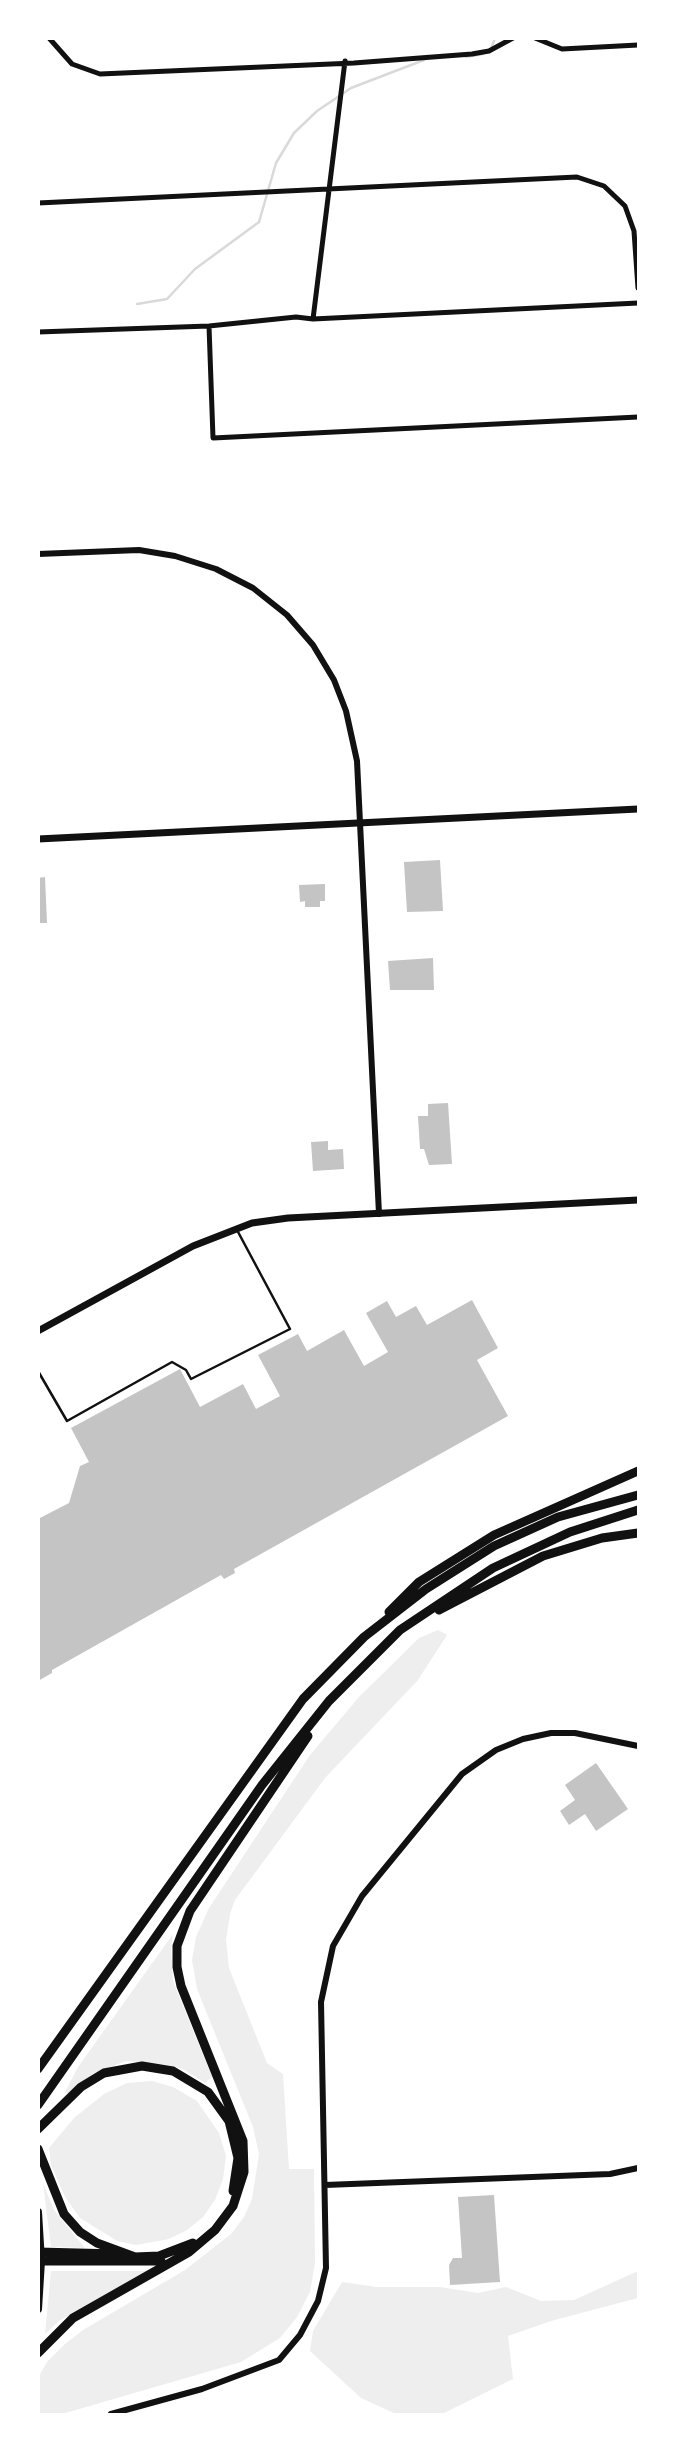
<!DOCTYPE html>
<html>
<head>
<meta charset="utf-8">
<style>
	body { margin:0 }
	#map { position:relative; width:677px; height:2453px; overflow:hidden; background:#fff; font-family:Lato,sans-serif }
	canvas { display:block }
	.frame { position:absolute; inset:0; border:40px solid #fff; pointer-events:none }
</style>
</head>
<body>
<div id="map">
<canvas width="677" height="2453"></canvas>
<div class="frame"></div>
</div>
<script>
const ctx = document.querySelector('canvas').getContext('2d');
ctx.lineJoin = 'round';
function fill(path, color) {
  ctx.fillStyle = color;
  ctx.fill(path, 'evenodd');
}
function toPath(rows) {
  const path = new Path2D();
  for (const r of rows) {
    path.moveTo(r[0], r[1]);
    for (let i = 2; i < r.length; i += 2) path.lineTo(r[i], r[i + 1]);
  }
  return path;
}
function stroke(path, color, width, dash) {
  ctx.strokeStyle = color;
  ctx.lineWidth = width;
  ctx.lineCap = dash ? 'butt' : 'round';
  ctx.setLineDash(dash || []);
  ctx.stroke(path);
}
fill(toPath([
	[438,1630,447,1635,418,1680,325,1778,235,1900,230,1914,226,1940,229,1968,267,2063,283,2074,289,2169,314,2169,315,2263,310,2292,297,2317,280,2338,241,2362,62,2414,39,2414,39,2376,47,2362,65,2344,83,2330,185,2270,231,2234,244,2217,252,2199,259,2154,253,2127,197,1989,192,1960,196,1937,209,1908,310,1755,359,1697,419,1638],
	[173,1934,171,1951,173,1981,212,2077,205,2083,183,2069,168,2065,126,2061,94,2073,68,2094,65,2092,78,2067],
	[152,2081,173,2087,197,2101,219,2133,226,2156,223,2179,215,2200,203,2217,187,2230,169,2239,136,2245,117,2241,80,2218,65,2197,51,2165,49,2148,74,2118,104,2094,127,2083],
	[43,2183,54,2210,85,2248,51,2247],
	[51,2271,147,2271,59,2321,45,2334],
	[638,2271,638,2298,551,2321,508,2336,513,2379,442,2414,396,2414,361,2398,310,2351,313,2331,342,2282,377,2287,440,2287,478,2293,506,2287,541,2301,574,2300]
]), '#eee');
stroke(toPath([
	[491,49,495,38],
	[466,57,483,54],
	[137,304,167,299,195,269,259,222,276,163,294,133,317,111,351,88,424,60]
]), '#d9d9d9', 2.5);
fill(toPath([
	[440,860,443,911,407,912,404,862],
	[45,877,47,923,38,923,38,878],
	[325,884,325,901,320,901,320,907,305,907,305,901,300,902,299,885],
	[433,958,434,990,390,990,388,961],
	[448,1103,452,1164,429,1165,424,1149,420,1149,418,1116,428,1116,428,1104],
	[328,1141,328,1150,343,1149,344,1169,313,1171,311,1142],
	[472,1300,498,1348,477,1360,508,1416,234,1569,235,1573,224,1579,221,1575,52,1670,52,1673,38,1681,38,1519,69,1503,80,1466,89,1462,71,1428,180,1369,200,1407,243,1384,256,1409,280,1396,258,1355,298,1334,307,1351,344,1330,364,1366,388,1352,366,1313,387,1301,396,1317,416,1306,427,1325],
	[596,1763,628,1809,596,1831,585,1814,569,1825,560,1811,575,1800,565,1785],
	[494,2195,500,2282,450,2285,449,2265,453,2258,462,2258,458,2197]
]), '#c4c4c4');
stroke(toPath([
	[38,1371,67,1421,172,1362,186,1370,191,1379,290,1329,237,1230]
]), '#111', 2.5);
stroke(toPath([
	[49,38,72,64,100,74,354,63,472,54,489,51,513,38],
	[535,38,562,49,638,45],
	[38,203,577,177,604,186,625,206,634,231,638,288],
	[313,319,345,61],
	[209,326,213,438,638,417],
	[38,332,209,326,296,317,313,319,638,303]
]), '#111', 5);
stroke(toPath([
	[38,554,139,550,175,556,216,569,253,588,287,615,313,645,334,680,346,711,357,761,379,1214],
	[325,2185,610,2174,638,2168],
	[111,2414,202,2389,279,2360,300,2335,318,2301,326,2268,321,2002,333,1946,362,1896,462,1774,496,1750,523,1739,551,1733,575,1733,638,1746]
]), '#111', 6);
stroke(toPath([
	[38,839,638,809],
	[38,1331,193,1246,252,1223,288,1218,638,1200]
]), '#111', 7);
stroke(toPath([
	[38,2212,41,2261,38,2309]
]), '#111', 8);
stroke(toPath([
	[439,1610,543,1556,602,1538,638,1533],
	[389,1612,419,1582,494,1535,638,1471],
	[38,2069,303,1699,364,1637,426,1589,494,1546,558,1517,638,1495],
	[38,2105,262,1785,329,1701,400,1630,493,1568,570,1532,638,1510],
	[38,2129,81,2087,104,2073,142,2066,173,2071,208,2092,229,2121,238,2158,233,2191],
	[38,2149,64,2214,80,2232,97,2243,135,2257,159,2256,193,2243],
	[38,2252,118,2254],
	[38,2261,161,2261],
	[38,2353,73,2318,189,2252,215,2230,233,2206,244,2172,243,2141,181,1986,177,1967,177,1946,190,1911,308,1736]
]), '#111', 9);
</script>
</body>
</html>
